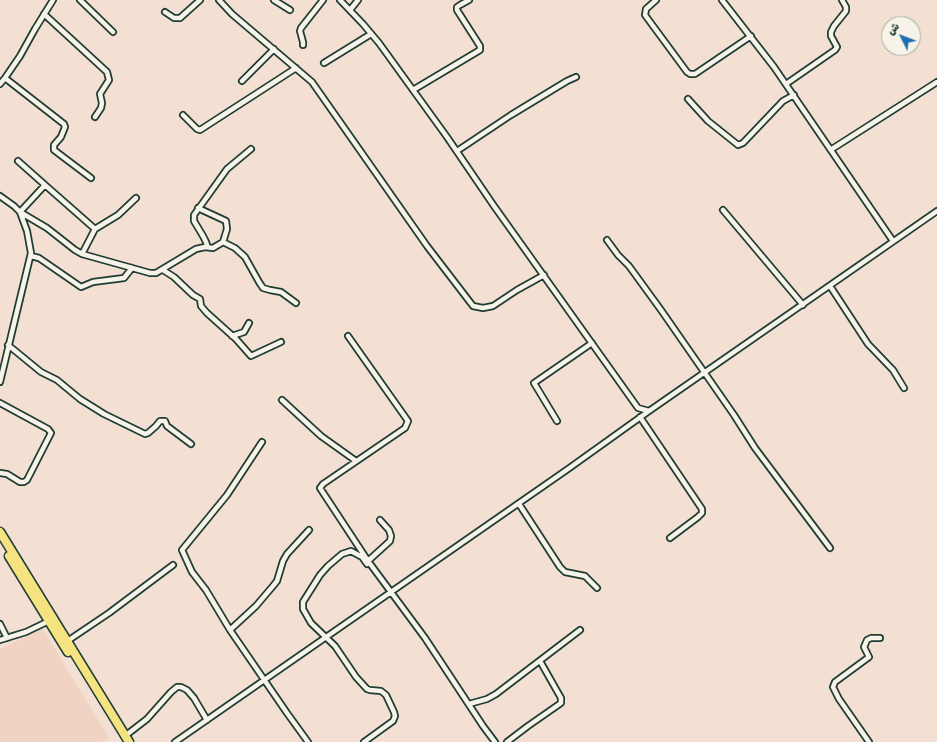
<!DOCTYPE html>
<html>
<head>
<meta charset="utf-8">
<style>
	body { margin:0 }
	#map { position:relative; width:937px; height:742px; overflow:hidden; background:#f3e0d2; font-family:Caveat,"Playpen Sans Arabic",sans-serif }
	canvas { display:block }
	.north { position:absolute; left:881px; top:16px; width:40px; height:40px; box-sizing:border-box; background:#f7f3e8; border:1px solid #a1aaa0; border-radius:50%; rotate:312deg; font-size:11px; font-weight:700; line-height:16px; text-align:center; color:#1f3d34 }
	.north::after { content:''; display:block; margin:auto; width:14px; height:18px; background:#1f6fb2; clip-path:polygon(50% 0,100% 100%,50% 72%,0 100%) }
</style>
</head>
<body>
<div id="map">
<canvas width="937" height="742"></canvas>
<div class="north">ش</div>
</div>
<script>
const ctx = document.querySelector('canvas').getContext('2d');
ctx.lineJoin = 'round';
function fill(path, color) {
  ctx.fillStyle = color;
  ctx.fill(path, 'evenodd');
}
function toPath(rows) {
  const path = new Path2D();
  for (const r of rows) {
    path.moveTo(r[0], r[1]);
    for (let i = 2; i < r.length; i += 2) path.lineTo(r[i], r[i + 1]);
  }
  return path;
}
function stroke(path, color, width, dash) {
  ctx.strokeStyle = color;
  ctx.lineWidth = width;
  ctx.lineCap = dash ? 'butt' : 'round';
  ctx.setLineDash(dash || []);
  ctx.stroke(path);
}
fill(toPath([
	[43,629,109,738,101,742,0,742,0,649]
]), '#f0d3c2');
const minor = toPath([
	[80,0,113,32],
	[219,0,232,14,312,82,427,246,473,306,483,308,493,306,517,290,544,275],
	[274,0,290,10],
	[340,0,363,24,379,43,447,137,494,206,638,408,649,411],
	[656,0,646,9,645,15,687,72,690,74,695,74,751,36],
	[722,0,774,67,893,241],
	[350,10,358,0],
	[165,12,174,18,180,18,200,0],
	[44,14,107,72,109,80,100,94,102,103,101,108,95,117],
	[303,45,303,42,300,31,301,28,323,0],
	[324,63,371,34],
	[5,78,64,124,65,127,61,137,54,145,54,150,91,178],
	[242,81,274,49],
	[0,84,5,78,20,56,35,29,53,0],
	[786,84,835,50,837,47,831,36,831,32,834,26,846,11,846,7,842,0],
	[413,90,480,50,480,46,457,10,457,7,460,5,469,0],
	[688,99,708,121,738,145,743,143,783,101,794,95],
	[183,115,197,129,200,130,296,68],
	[832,149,937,82],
	[457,151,511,115,567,81,576,77],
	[18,161,45,185,20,212,47,228,75,250,82,254,150,273,156,273,196,249,205,247,213,248,223,242,235,248,245,257,259,282,263,288,270,290,281,292,296,303],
	[45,185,95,229],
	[0,196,14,206,20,212,27,231,31,253,0,382],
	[198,208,226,221,227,229,223,242],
	[723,210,803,305],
	[607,240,618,255,629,266,661,310,734,415,755,448,830,548],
	[205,247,207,245,206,242,203,236,194,221,194,215,227,169,251,149],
	[82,254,95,229,118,215,136,198],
	[31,256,39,258,81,287,93,282,124,278,132,268],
	[163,270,174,277,193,295,200,299,201,306,207,313,236,339,251,356,281,342],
	[830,286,868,344,893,370,904,388],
	[232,336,244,332,249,323],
	[348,336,408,421,405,428,323,484,320,488,368,561,425,638,483,726,495,742],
	[8,345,41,372,57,380,80,399,104,414,145,434,148,433,156,426,160,421,165,421,167,426,191,444],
	[282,400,321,436,356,461],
	[0,403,48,429,51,433,27,480,24,482,20,482,7,474,0,473],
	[640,417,702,509,702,513,698,517,670,538],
	[557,421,534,383,592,343],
	[262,442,227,495,182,550,192,572,206,590,230,630,287,713,308,742],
	[519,504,560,567,565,572,585,576,597,588],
	[368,561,390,541,391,536,389,530,380,520],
	[0,624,7,638],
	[230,630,256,606,273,586,277,581,283,561,287,554,309,530],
	[0,640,26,632,49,621],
	[66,642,109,613,173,565],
	[469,704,487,699,496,694,580,630],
	[125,736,147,719,171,692,177,687,181,687,187,690,194,698,207,720],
	[175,742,568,469,649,411,937,211],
	[364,742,393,721,395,716,394,712,386,695,381,691,370,690,367,689,356,677,335,646,311,623,303,609,303,602,320,575,328,566,342,554,351,551,362,557,367,564],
	[507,742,528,726,561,703,561,698,540,661],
	[869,742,839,699,833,687,835,682,869,657,864,647,867,640,871,638,880,638]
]);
const trunk = toPath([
	[0,532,129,742],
	[9,556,68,652]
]);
stroke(minor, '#1f3d34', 8);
stroke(trunk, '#1f3d34', 11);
stroke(minor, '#f7f3e8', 4.5);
stroke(trunk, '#f5e382', 8);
</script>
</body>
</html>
